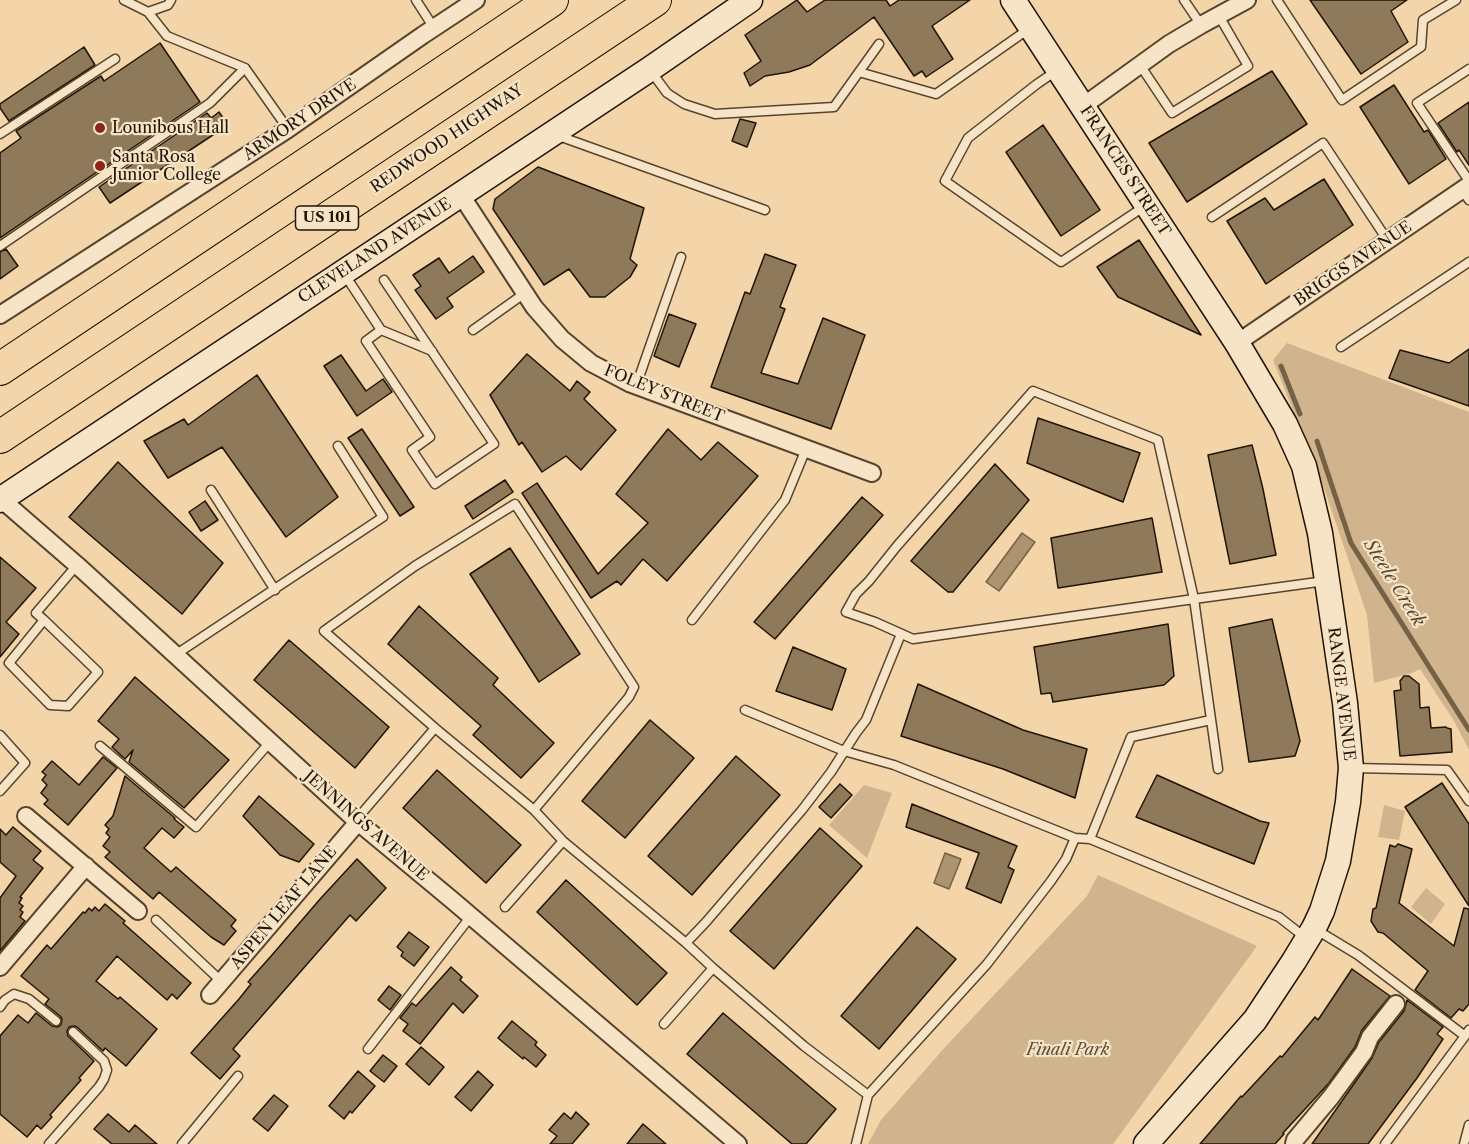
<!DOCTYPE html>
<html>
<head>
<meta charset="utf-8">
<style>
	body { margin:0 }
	canvas { display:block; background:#f3d5a9 }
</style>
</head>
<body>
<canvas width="1469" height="1144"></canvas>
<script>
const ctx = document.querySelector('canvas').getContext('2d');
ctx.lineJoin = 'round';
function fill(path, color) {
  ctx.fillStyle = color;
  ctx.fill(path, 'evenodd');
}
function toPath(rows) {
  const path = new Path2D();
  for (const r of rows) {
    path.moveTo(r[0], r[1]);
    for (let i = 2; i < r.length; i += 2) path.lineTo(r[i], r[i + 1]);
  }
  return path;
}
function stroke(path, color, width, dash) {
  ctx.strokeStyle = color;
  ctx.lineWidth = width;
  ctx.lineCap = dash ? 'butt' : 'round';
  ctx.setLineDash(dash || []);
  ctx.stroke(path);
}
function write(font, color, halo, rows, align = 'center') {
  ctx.font = font + ' "Libre Caslon Text",serif';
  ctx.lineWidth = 4.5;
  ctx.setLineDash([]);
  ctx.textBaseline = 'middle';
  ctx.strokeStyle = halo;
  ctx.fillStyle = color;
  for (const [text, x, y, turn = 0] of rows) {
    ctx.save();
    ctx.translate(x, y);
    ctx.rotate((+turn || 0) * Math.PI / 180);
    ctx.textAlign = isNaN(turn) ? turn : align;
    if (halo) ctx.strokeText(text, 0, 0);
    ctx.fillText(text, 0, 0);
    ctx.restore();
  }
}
fill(toPath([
	[1287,343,1469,412,1469,750,1454,721,1420,669,1412,673,1374,683,1367,615,1324,488,1273,360],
	[864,785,892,793,867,858,829,825],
	[1384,805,1405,811,1399,840,1378,837],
	[1098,875,1257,946,1113,1144,868,1144,881,1120,947,1045,1087,896],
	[1426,888,1445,904,1431,924,1411,907]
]), '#cfb48d');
const water = toPath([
	[1022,533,1035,542,999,591,986,582,1022,533],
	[945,853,961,859,949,889,934,883,945,853]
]);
fill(water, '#ac9471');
stroke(water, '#746146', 1.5);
stroke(toPath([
	[1281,366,1300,414],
	[1317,441,1351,543,1469,730]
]), '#746146', 5);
const building = toPath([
	[797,0,807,12,825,0,886,0,890,6,899,0,970,0,932,26,953,59,926,77,922,71,914,76,874,17,810,65,789,72,765,76,750,86,744,73,761,61,745,35,797,0],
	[1310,0,1407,0,1391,11,1408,42,1361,74,1310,0],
	[160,43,200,102,0,238,0,153,21,138,16,131,101,76,104,81,160,43],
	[84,47,95,65,9,121,0,108,0,104,84,47],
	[1272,71,1307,124,1187,202,1149,143,1272,71],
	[1394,85,1424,132,1428,130,1446,159,1409,184,1360,107,1394,85],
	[1469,102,1469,165,1459,150,1457,152,1438,123,1469,102],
	[219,112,228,125,110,203,99,187,207,113,211,118,219,112],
	[740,119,756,123,747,147,732,141,740,119],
	[1043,125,1100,210,1061,236,1006,152,1043,125],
	[538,167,644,208,630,259,637,265,630,277,605,297,590,297,569,269,544,285,493,209,495,199,538,167],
	[1324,179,1353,225,1266,284,1227,221,1265,198,1274,210,1324,179],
	[1139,240,1201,335,1118,297,1097,267,1139,240],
	[6,249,18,266,0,279,0,252,6,249],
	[765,254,796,265,780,307,785,309,761,373,798,384,823,318,865,335,831,429,711,387,745,292,750,294,765,254],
	[473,256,484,272,447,298,453,307,436,319,415,290,421,286,413,275,439,258,449,273,473,256],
	[669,314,696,324,679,367,654,356,669,314],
	[1469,349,1469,406,1389,378,1400,350,1449,363,1469,349],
	[527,354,570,391,577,381,590,392,584,399,616,430,581,470,566,456,542,472,522,442,519,445,490,395,527,354],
	[341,355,366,391,383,379,392,392,357,416,324,366,341,355],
	[257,375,338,497,286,537,222,447,168,478,144,441,184,419,188,425,257,375],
	[1038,418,1140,453,1123,502,1027,463,1038,418],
	[362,429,414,507,400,516,348,438,362,429],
	[668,429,701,460,718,442,758,476,667,581,643,559,621,585,617,581,591,598,522,493,537,483,598,574,648,523,616,494,668,429],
	[1252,445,1263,489,1276,555,1230,564,1208,455,1252,445],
	[118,462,223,563,182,614,69,517,118,462],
	[995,464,1029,500,953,592,948,592,911,561,995,464],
	[505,480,513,492,473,519,465,506,505,480],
	[862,497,883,515,775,639,754,622,862,497],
	[205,501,218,520,201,531,189,512,205,501],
	[1152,518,1162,572,1058,588,1051,538,1152,518],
	[510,548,580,654,539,682,470,574,510,548],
	[0,557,36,588,6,622,19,634,0,657,0,557],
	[419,606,498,678,493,685,554,743,521,778,473,735,481,726,388,644,419,606],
	[1272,619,1300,741,1295,756,1249,762,1229,628,1272,619],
	[1168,624,1174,676,1164,685,1053,702,1051,693,1041,694,1034,647,1168,624],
	[289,640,389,727,355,768,254,680,289,640],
	[793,647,846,669,832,710,776,691,793,647],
	[1404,676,1409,676,1419,684,1420,708,1429,707,1431,728,1446,727,1447,728,1451,729,1452,752,1400,756,1394,691,1401,690,1400,681,1404,676],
	[135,677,229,760,184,808,129,762,133,750,125,759,112,747,119,739,98,721,135,677],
	[918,684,1023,730,1087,749,1075,798,1003,769,901,736,918,684],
	[650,720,694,758,625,838,582,801,650,720],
	[736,756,780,795,692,895,648,856,736,756],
	[103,757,117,768,68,825,44,804,48,800,41,793,47,785,42,780,46,775,42,772,52,761,79,785,103,757],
	[437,770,521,845,486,883,403,808,437,770],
	[1157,775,1260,821,1269,823,1254,864,1136,817,1157,775],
	[125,776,175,818,174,819,184,827,174,838,162,828,144,848,171,872,176,867,236,920,231,926,236,931,224,945,211,937,159,892,153,899,105,857,110,852,103,846,110,837,106,833,109,829,105,825,113,816,125,776],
	[1442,783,1469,824,1469,906,1405,807,1442,783],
	[840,784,852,795,831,818,819,807,840,784],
	[259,796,314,844,299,862,280,855,243,816,259,796],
	[912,804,1017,846,1008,867,1014,870,1001,903,966,888,979,853,906,827,912,804],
	[13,827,41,851,33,860,43,868,20,897,22,898,19,903,23,906,20,910,23,912,20,917,25,921,0,951,0,898,16,876,0,862,0,829,6,835,13,827],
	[820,828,862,866,774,969,730,931,820,828],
	[1398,844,1412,849,1399,903,1454,946,1464,908,1469,909,1469,1004,1463,1011,1459,1009,1451,1018,1415,990,1428,971,1383,933,1378,932,1371,921,1373,909,1376,908,1390,845,1395,847,1398,844],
	[357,859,386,888,356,921,350,915,233,1049,240,1056,220,1079,191,1053,239,999,251,984,248,982,272,955,321,898,357,859],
	[566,880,667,973,637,1005,537,912,566,880],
	[105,904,125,921,123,923,191,983,177,999,172,994,167,1000,117,956,96,981,118,999,120,997,157,1029,126,1066,105,1048,103,1051,77,1027,74,1026,69,1027,67,1031,68,1036,94,1061,79,1078,81,1080,50,1115,52,1117,41,1129,37,1125,27,1137,0,1114,0,1036,18,1015,28,1023,36,1013,52,1026,58,1027,61,1025,62,1019,60,1016,45,1004,49,999,21,976,47,945,51,949,83,912,85,913,89,908,92,911,95,907,99,911,105,904],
	[917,927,956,959,879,1049,841,1016,917,927],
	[409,932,429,947,414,966,401,956,403,952,397,947,409,932],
	[451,967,462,977,460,980,478,996,463,1013,453,1003,420,1044,403,1031,408,1024,400,1018,412,1003,416,1006,451,967],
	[1352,969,1390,996,1362,1030,1355,1047,1329,1083,1283,1133,1284,1134,1275,1144,1200,1144,1241,1096,1242,1097,1280,1056,1282,1057,1315,1017,1318,1020,1352,969],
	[389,986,401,995,390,1010,378,1000,389,986],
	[1407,1000,1443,1027,1437,1034,1443,1039,1417,1078,1368,1144,1312,1144,1372,1058,1379,1042,1404,1011,1407,1000],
	[723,1013,836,1109,806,1144,792,1144,687,1054,723,1013],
	[512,1021,537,1042,535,1045,546,1055,536,1067,524,1057,523,1059,498,1038,512,1021],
	[421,1047,444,1067,429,1085,406,1064,421,1047],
	[383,1055,397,1066,384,1082,370,1071,383,1055],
	[358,1071,375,1086,352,1113,350,1111,344,1119,329,1106,358,1071],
	[478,1071,493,1085,471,1111,455,1097,478,1071],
	[274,1095,288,1106,268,1131,253,1119,274,1095],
	[576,1112,589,1124,572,1144,550,1144,557,1136,549,1130,564,1113,571,1119,576,1112],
	[108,1114,129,1132,135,1125,157,1144,112,1144,94,1129,108,1114],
	[643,1124,666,1144,627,1144,643,1124]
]);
fill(building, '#8e795a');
stroke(building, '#211505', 1.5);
const lane = toPath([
	[124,0,148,12,167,36,245,68,288,129],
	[416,0,434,28],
	[1184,0,1201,25],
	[1277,0,1342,100,1421,47,1423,20,1456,0],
	[148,12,168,5,171,0],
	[1140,65,1172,113,1248,66,1219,16],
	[1469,69,1417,103,1469,181],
	[650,70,667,93,684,104,715,114,834,107,879,44],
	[1056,71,1037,84,968,138,945,181,1061,262,1145,206],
	[859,72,936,94,1030,28],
	[0,134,115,59],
	[556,135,765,210],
	[1462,190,1469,200],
	[1212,217,1323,143,1388,241],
	[0,246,210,103,245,68],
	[345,275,381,330,432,351],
	[381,330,366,341,430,437,412,450,435,484,494,444,384,280],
	[473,330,525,293],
	[1341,347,1469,262],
	[636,386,681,257],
	[211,490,275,590],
	[44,620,9,663,50,705,68,706,98,672,44,620,36,613,77,565],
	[692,620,785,500,806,449],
	[175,655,383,517,338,446],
	[745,710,844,751,894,765,1075,838,1090,839,1279,917,1307,939],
	[0,735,25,763,0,791],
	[100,746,196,827,270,742],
	[1354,768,1447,770,1469,801],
	[1218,769,1194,599,1158,440,1033,391,897,546,869,581,856,594,846,612,875,622,913,639,1194,599,1325,581],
	[534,810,629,697,634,687,515,504,415,566,324,631,435,728,534,810,563,841,686,943,713,968,804,1046,868,1095],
	[356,820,435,728],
	[1090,839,1131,737,1211,720],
	[505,907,563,841],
	[156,920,221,981],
	[1315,929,1358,955,1465,1036,1469,1030],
	[686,943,706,922,802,810,831,772,856,733,866,720,901,634],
	[0,1007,5,1000,14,994,29,999,56,1021],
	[664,1024,713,968],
	[368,1049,471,916],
	[49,1144,99,1087,104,1079,107,1070,104,1061,73,1032],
	[182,1144,238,1076],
	[856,1144,868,1095,987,964,1051,881,1066,859,1075,838],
	[1385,1144,1465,1036],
	[1464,1144,1469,1125]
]);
const street = toPath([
	[1083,106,1169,44,1201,25,1247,0],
	[461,195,534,307,562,339,591,363,629,383,872,473],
	[0,315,288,129,423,35,476,0],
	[1237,343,1469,185],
	[1,499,77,565,358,822,452,900,738,1144],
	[26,816,138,911],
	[0,967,86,866],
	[210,995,358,822],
	[1294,1144,1295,1140,1331,1097,1364,1052,1370,1037,1396,1004]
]);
const secondary = toPath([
	[1013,0,1237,343,1285,424,1304,466,1320,533,1345,703,1351,768,1348,802,1338,861,1322,911,1314,928,1294,961,1255,1020,1146,1144],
	[0,500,650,69,750,0]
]);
const highway = toPath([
	[0,369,552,0],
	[0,437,655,0]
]);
stroke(lane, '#56452e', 11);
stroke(street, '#56452e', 20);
stroke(secondary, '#211505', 27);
stroke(highway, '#211505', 34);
stroke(lane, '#f7e4c7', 8);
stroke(street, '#f7e4c7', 16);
stroke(secondary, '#f7e4c7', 24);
stroke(highway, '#f3d5a9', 32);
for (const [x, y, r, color] of [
	[100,128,6,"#8f2418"],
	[100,166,6,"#8f2418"]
]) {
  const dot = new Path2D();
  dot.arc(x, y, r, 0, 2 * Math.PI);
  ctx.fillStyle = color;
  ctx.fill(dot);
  stroke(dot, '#f7e4c7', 2);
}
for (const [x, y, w] of [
	[327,218,63]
]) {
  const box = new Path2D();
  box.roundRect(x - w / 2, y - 12, w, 24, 4.5);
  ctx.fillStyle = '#f7e4c7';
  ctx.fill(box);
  stroke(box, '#211505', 1.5);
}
write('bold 15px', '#211505', null, [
	["US 101",327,218]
]);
write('16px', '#211505', '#f7e4c7', [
	["ARMORY DRIVE",300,120,-34],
	["REDWOOD HIGHWAY",447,139,-34],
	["FRANCES STREET",1125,171,57],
	["CLEVELAND AVENUE",375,251,-33],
	["BRIGGS AVENUE",1353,264,-34],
	["FOLEY STREET",664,394,22],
	["RANGE AVENUE",1341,694,83],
	["JENNINGS AVENUE",366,826,41],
	["ASPEN LEAF LANE",284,908,-50]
]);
write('16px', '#211505', '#f7e4c7', [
	["Lounibous Hall",112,128],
	["Santa Rosa",112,157],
	["Junior College",112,175]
], 'left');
write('italic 16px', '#5e4d35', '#f7e4c7', [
	["Finali Park",1068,1050]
]);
write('italic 18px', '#594830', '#f7e4c7', [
	["Steele Creek",1394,583,58]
]);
</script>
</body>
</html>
